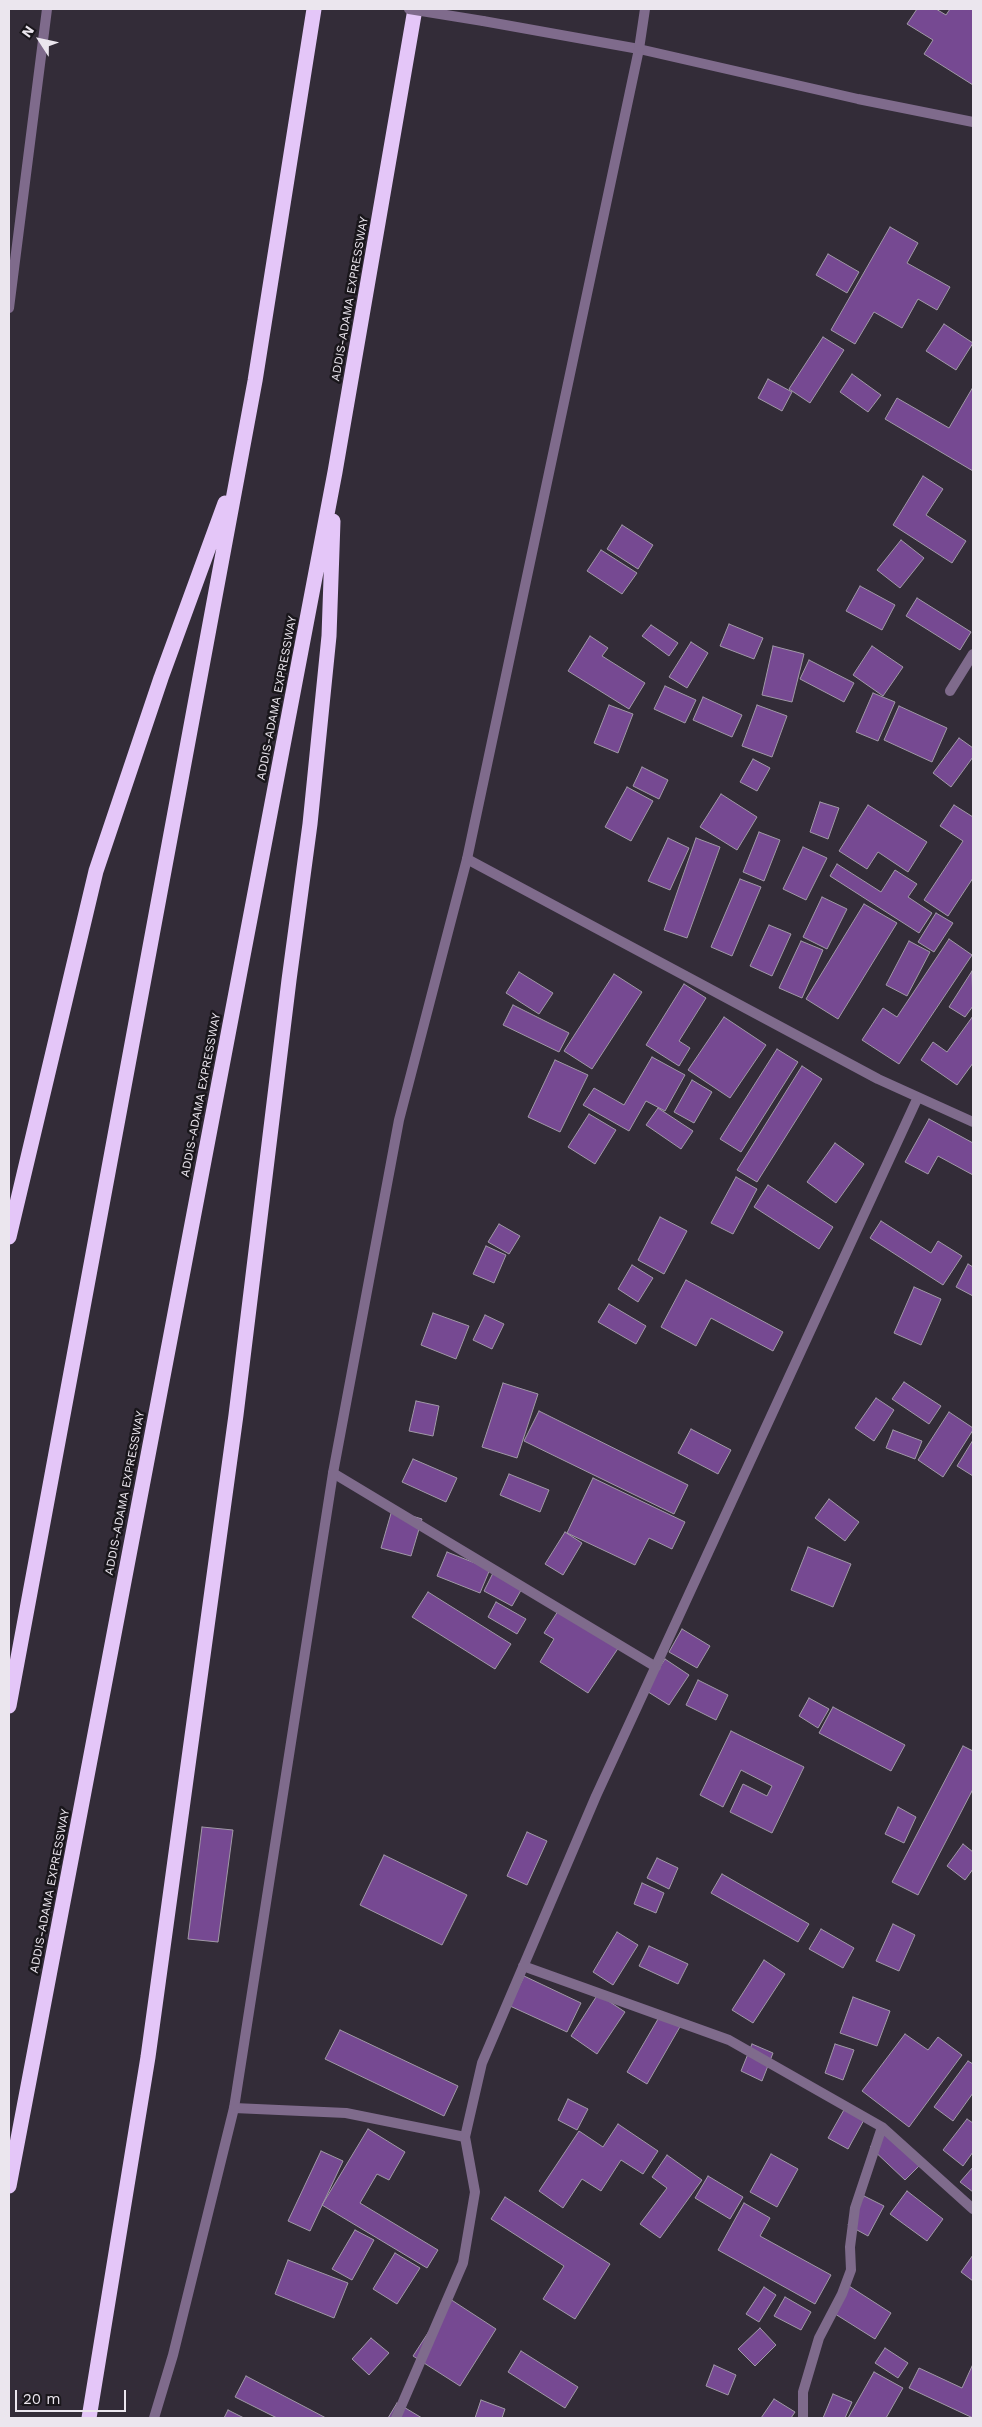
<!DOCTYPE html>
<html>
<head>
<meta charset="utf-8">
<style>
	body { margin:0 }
	#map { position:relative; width:982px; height:2427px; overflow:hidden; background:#332c38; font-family:"Work Sans",sans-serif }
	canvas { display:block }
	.frame { position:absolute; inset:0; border:10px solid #ebe6ee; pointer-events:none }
	.north { position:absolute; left:15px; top:15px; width:50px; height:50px; -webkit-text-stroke:4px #19161b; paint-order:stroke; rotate:305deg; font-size:14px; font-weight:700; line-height:20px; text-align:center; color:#ebe6ee }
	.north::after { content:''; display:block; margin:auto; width:18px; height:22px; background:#ebe6ee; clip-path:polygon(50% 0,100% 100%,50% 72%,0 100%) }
	.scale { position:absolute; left:15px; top:2390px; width:111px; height:22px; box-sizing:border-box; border:2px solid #ebe6ee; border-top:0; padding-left:6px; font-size:15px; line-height:18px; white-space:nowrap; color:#ebe6ee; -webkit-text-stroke:4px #19161b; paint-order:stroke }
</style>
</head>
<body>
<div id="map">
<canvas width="982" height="2427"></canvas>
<div class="frame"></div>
<div class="north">N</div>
<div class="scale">20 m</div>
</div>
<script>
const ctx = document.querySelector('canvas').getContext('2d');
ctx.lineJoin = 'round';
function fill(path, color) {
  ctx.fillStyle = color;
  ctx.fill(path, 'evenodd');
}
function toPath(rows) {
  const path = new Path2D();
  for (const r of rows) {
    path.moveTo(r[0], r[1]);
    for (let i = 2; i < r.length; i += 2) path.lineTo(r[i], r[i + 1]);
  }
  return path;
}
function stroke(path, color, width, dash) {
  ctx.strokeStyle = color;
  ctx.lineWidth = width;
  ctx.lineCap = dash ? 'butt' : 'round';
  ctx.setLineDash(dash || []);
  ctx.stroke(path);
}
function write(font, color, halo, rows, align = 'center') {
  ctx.font = font + ' "Work Sans",sans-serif';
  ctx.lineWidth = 5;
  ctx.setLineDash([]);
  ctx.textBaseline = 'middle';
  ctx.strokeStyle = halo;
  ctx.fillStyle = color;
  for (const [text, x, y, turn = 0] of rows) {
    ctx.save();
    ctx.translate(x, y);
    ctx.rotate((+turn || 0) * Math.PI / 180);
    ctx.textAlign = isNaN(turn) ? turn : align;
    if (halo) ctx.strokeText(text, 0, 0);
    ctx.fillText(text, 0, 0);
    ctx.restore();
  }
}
const building = toPath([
	[917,9,936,9,946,15,950,9,973,9,973,85,924,54,933,40,907,24,917,9],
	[890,227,918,243,907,263,950,287,937,310,918,299,902,328,874,312,855,344,831,330,890,227],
	[828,254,859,272,847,293,816,275,828,254],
	[944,324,973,343,956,370,926,351,944,324],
	[823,337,844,350,810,403,789,389,823,337],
	[852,374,881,395,868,412,840,392,852,374],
	[768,379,792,392,782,411,758,398,768,379],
	[973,387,973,471,885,419,897,398,949,428,973,387],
	[923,476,943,489,926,515,966,541,952,563,893,525,923,476],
	[622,525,653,545,638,569,607,549,622,525],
	[901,540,924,558,900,588,877,570,901,540],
	[601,550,637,573,622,594,587,571,601,550],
	[860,586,895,605,882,630,846,611,860,586],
	[917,598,971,632,960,650,906,616,917,598],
	[729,624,763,638,754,659,720,646,729,624],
	[651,625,678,643,669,656,642,636,651,625],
	[590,636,608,648,602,656,645,683,629,709,568,671,590,636],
	[691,642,708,653,687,688,669,677,691,642],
	[773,646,804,654,792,702,762,695,773,646],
	[872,646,903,667,883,696,853,675,872,646],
	[809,660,854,683,844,702,800,679,809,660],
	[665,686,696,700,685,723,654,709,665,686],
	[873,693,895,702,878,741,856,732,873,693],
	[703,697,742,715,732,737,693,720,703,697],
	[609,705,633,714,618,753,594,743,609,705],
	[757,705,787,716,772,757,742,746,757,705],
	[899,706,947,728,932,762,884,740,899,706],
	[959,738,973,748,973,757,951,787,933,773,959,738],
	[753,759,770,768,757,791,740,782,753,759],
	[642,767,668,780,659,799,633,786,642,767],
	[627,787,653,801,631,841,605,827,627,787],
	[721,794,757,817,737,850,700,827,721,794],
	[820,802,839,808,828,839,810,832,820,802],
	[868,805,927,842,908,872,878,852,867,869,839,851,868,805],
	[954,805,973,817,973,878,948,916,924,900,963,841,940,826,954,805],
	[759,832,780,840,764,881,743,872,759,832],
	[668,838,689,848,670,890,648,881,668,838],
	[696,838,720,847,687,938,664,930,696,838],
	[803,847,827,858,806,900,783,889,803,847],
	[837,864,881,892,895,870,917,884,908,897,932,913,919,933,830,876,837,864],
	[740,879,761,887,732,956,711,947,740,879],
	[822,897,847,909,827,949,803,937,822,897],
	[864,904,897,923,838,1019,806,999,864,904],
	[936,913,953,923,934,952,918,942,936,913],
	[769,925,791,934,772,976,750,966,769,925],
	[949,939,972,955,899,1064,862,1040,883,1008,897,1017,949,939],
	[801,941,823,950,802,998,779,988,801,941],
	[909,941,930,952,907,996,886,985,909,941],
	[972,971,973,1006,965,1017,949,1007,972,971],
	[519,972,553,993,539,1014,506,993,519,972],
	[614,974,642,992,592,1069,564,1051,614,974],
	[684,984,706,998,679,1041,690,1048,679,1066,646,1045,684,984],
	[513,1005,569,1033,559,1052,503,1025,513,1005],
	[973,1016,973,1063,957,1085,921,1060,933,1042,947,1052,973,1016],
	[724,1017,766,1045,730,1098,688,1070,724,1017],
	[777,1049,798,1062,741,1152,720,1139,777,1049],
	[652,1057,685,1075,665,1111,646,1101,629,1131,583,1105,594,1088,624,1105,652,1057],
	[555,1060,588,1075,560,1132,528,1117,555,1060],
	[802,1066,822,1079,757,1182,737,1170,802,1066],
	[692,1080,712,1092,694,1123,674,1112,692,1080],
	[658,1108,693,1131,681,1149,646,1125,658,1108],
	[589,1114,616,1130,595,1164,568,1147,589,1114],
	[929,1119,973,1143,973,1175,938,1156,928,1174,905,1162,929,1119],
	[835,1143,864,1164,836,1203,807,1182,835,1143],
	[736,1177,757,1189,733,1234,711,1223,736,1177],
	[768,1185,833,1227,819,1249,754,1207,768,1185],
	[660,1217,687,1231,664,1274,638,1260,660,1217],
	[881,1221,931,1253,938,1241,962,1256,943,1285,870,1238,881,1221],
	[499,1224,520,1236,509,1254,488,1242,499,1224],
	[486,1246,506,1255,494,1283,473,1274,486,1246],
	[968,1264,973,1267,973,1296,956,1287,968,1264],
	[632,1265,653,1278,638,1302,618,1289,632,1265],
	[686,1280,783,1332,773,1351,711,1318,696,1346,661,1327,686,1280],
	[914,1287,941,1299,921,1345,894,1333,914,1287],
	[609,1304,646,1326,636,1344,598,1322,609,1304],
	[433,1313,469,1326,456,1359,421,1345,433,1313],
	[485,1315,504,1324,492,1349,473,1340,485,1315],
	[904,1382,941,1406,929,1424,892,1399,904,1382],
	[503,1383,538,1394,517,1458,482,1447,503,1383],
	[876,1398,894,1410,874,1441,855,1428,876,1398],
	[416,1401,439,1406,433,1436,409,1431,416,1401],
	[539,1411,688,1485,674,1514,524,1441,539,1411],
	[949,1412,973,1428,973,1430,943,1477,918,1460,949,1412],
	[691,1429,731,1450,718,1474,678,1453,691,1429],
	[893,1430,922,1441,915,1459,886,1448,893,1430],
	[973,1440,973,1476,957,1466,973,1440],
	[413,1459,457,1478,446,1502,402,1482,413,1459],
	[509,1474,549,1490,540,1512,500,1495,509,1474],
	[593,1478,685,1522,672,1549,649,1538,635,1565,567,1533,593,1478],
	[829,1499,859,1522,845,1541,815,1518,829,1499],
	[392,1510,422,1519,411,1556,381,1548,392,1510],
	[565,1532,582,1543,563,1575,545,1564,565,1532],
	[808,1547,851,1564,833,1607,791,1590,808,1547],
	[447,1552,490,1569,480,1593,437,1576,447,1552],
	[494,1571,524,1585,512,1606,484,1591,494,1571],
	[428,1592,511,1644,495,1669,412,1617,428,1592],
	[496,1602,526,1619,517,1634,488,1617,496,1602],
	[560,1608,619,1647,588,1693,540,1662,554,1639,544,1633,560,1608],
	[682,1629,710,1646,697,1668,669,1652,682,1629],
	[665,1659,689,1675,669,1705,645,1690,665,1659],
	[698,1680,728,1695,716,1720,686,1705,698,1680],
	[809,1698,829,1709,818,1728,799,1716,809,1698],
	[833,1707,905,1745,891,1771,819,1733,833,1707],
	[731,1731,804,1767,772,1833,730,1812,743,1784,767,1796,772,1786,741,1770,723,1807,700,1795,731,1731],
	[963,1746,973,1751,973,1789,918,1895,892,1882,963,1746],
	[898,1807,916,1817,904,1843,885,1834,898,1807],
	[202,1827,233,1830,218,1942,188,1939,202,1827],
	[527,1832,547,1841,527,1885,507,1876,527,1832],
	[963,1844,973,1852,973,1869,965,1880,947,1866,963,1844],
	[384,1855,467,1895,442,1945,360,1905,384,1855],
	[657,1858,678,1868,669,1889,647,1878,657,1858],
	[722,1874,809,1924,798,1942,711,1893,722,1874],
	[642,1883,664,1893,656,1913,634,1904,642,1883],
	[893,1924,915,1935,899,1971,876,1961,893,1924],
	[821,1929,854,1948,843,1968,809,1949,821,1929],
	[617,1932,638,1945,613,1985,593,1972,617,1932],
	[649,1946,688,1964,678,1984,639,1966,649,1946],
	[764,1960,785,1974,753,2023,732,2010,764,1960],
	[524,1976,581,2003,567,2032,510,2006,524,1976],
	[598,1994,625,2012,597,2054,571,2036,598,1994],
	[853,1997,890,2011,877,2046,840,2033,853,1997],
	[661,2014,681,2025,647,2084,627,2072,661,2014],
	[340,2030,458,2086,444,2116,325,2059,340,2030],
	[905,2034,928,2050,938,2037,962,2055,909,2127,862,2091,905,2034],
	[752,2044,773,2053,762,2081,741,2071,752,2044],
	[835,2044,854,2050,843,2080,825,2073,835,2044],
	[968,2061,973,2064,973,2093,953,2121,934,2107,968,2061],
	[568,2099,588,2109,577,2130,558,2120,568,2099],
	[845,2108,865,2118,848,2149,828,2138,845,2108],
	[967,2119,973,2123,973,2152,963,2166,943,2150,967,2119],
	[618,2124,658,2151,643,2174,621,2160,601,2191,582,2179,563,2208,539,2191,579,2131,603,2147,618,2124],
	[368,2129,405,2152,389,2180,377,2174,360,2203,438,2250,427,2268,322,2205,368,2129],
	[887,2129,922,2163,905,2180,870,2147,887,2129],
	[321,2151,343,2161,310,2231,288,2221,321,2151],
	[771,2154,798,2169,777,2207,750,2192,771,2154],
	[667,2155,702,2180,660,2238,640,2224,667,2188,652,2177,667,2155],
	[973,2167,973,2192,960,2182,973,2167],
	[708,2176,743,2197,730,2219,695,2198,708,2176],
	[907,2191,943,2219,927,2241,890,2214,907,2191],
	[864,2196,884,2206,868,2236,848,2225,864,2196],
	[505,2197,610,2264,575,2319,543,2299,564,2266,491,2219,505,2197],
	[744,2203,770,2218,760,2236,831,2275,815,2304,718,2250,744,2203],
	[355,2230,374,2240,352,2280,332,2269,355,2230],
	[395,2253,420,2268,397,2304,373,2289,395,2253],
	[973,2255,973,2281,961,2272,973,2255],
	[288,2260,348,2283,334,2318,275,2294,288,2260],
	[849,2286,891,2313,875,2339,832,2312,849,2286],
	[764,2287,776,2295,759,2322,746,2314,764,2287],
	[785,2297,811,2312,801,2330,774,2316,785,2297],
	[450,2299,496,2329,460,2386,413,2356,450,2299],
	[760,2328,776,2345,755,2366,738,2349,760,2328],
	[371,2338,389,2353,369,2375,352,2359,371,2338],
	[885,2348,908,2363,898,2378,875,2363,885,2348],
	[521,2351,578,2387,565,2408,508,2372,521,2351],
	[973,2364,973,2418,909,2388,919,2368,962,2388,973,2364],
	[714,2365,736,2375,728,2395,706,2386,714,2365],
	[874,2372,903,2388,886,2418,848,2418,874,2372],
	[246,2376,326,2418,277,2418,235,2397,246,2376],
	[833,2394,852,2402,845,2418,823,2418,833,2394],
	[774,2399,795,2412,791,2418,761,2418,774,2399],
	[481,2400,505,2409,502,2418,475,2418,481,2400],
	[397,2403,422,2418,388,2418,397,2403],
	[228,2410,244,2418,224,2418,228,2410]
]);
fill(building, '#764992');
stroke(building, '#a199a7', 1);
stroke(toPath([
	[234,2108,346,2113,465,2137]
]), '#7f6b8c', 10);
stroke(toPath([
	[483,21,639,49,858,99,973,122],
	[950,691,973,654],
	[467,859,878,1079,973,1122],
	[333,1473,656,1667],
	[523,1966,729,2040,882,2127,973,2209],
	[396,2418,463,2263,475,2192,465,2137,482,2063,596,1796,918,1097],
	[803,2418,803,2392,819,2338,842,2294,851,2270,850,2247,855,2208,882,2127]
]), '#7f6b8c', 10);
stroke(toPath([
	[9,308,47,9],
	[154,2418,173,2355,234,2108,333,1473,399,1120,467,859,639,49,645,9]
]), '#7f6b8c', 10);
stroke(toPath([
	[9,1237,96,871,161,678,225,503],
	[9,1706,255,381,314,9],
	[9,2186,335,472,415,9],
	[89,2418,148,2057,236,1415,289,980,310,824,329,636,333,521]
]), '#e4c6f8', 15);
stroke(toPath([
	[409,9,483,21]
]), '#7f6b8c', 10);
write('12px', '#ebe6ee', '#19161b', [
	["ADDIS-ADAMA EXPRESSWAY",350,299,-80],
	["ADDIS-ADAMA EXPRESSWAY",277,698,-79],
	["ADDIS-ADAMA EXPRESSWAY",201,1095,-79],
	["ADDIS-ADAMA EXPRESSWAY",125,1493,-79],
	["ADDIS-ADAMA EXPRESSWAY",50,1891,-79]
]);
</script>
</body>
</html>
